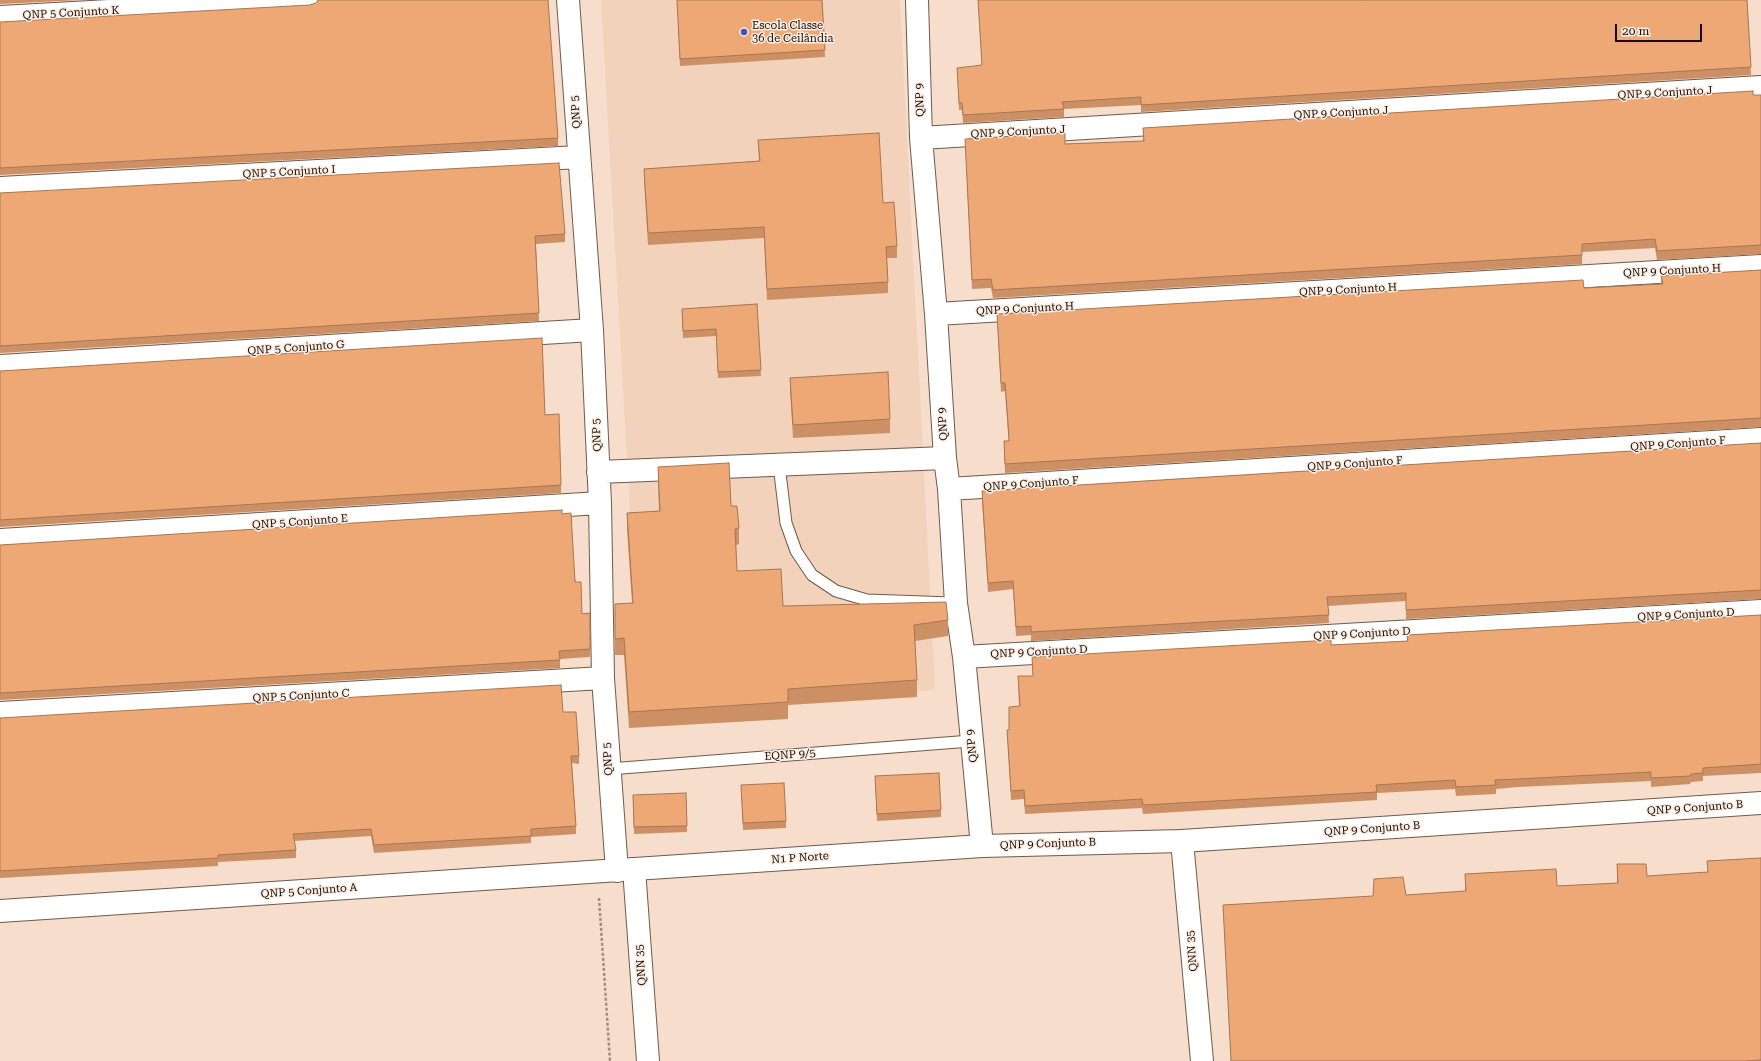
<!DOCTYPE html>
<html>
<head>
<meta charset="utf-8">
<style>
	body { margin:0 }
	#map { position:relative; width:1761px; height:1061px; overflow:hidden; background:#f7ddcb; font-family:"Roboto Serif",serif }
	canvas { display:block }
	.scale { position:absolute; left:1615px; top:24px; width:87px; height:18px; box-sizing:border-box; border:2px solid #140c06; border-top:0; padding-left:5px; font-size:12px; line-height:14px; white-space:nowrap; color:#140c06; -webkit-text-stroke:3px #fcece1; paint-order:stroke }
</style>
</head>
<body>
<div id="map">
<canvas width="1761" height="1061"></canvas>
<div class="scale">20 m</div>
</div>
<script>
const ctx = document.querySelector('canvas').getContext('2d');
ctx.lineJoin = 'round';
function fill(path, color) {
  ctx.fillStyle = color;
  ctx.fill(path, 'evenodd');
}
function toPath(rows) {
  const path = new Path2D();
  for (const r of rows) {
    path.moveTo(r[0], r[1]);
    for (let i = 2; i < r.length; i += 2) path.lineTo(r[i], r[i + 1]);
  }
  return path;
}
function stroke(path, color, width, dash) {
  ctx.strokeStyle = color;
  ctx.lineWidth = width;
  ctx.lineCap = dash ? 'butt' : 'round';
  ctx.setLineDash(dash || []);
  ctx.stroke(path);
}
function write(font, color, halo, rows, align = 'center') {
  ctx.font = font + ' "Roboto Serif",serif';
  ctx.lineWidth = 3;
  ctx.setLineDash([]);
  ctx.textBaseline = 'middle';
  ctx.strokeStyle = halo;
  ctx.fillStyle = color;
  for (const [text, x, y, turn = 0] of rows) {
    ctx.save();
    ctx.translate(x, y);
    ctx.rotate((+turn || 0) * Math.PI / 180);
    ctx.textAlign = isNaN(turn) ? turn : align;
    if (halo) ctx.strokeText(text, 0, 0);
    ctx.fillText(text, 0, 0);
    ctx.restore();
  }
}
fill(toPath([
	[601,0,900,0,935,690,641,707]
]), '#f3d2bb');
const lane = toPath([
	[779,465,786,523,796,551,812,575,836,591,867,600,952,603],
	[609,769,971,741]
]);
const street = toPath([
	[568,0,592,330,600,503,603,678,617,871],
	[917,0,921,138,936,314,945,458,949,489,956,603,964,657,982,846],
	[0,17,309,0],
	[921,138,1761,87],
	[0,188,579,157],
	[936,314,1761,266],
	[0,366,592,330],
	[598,472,945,458],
	[949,489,1761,439],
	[0,540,600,503],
	[964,657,1761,611],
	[0,713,603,678],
	[1182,841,1202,1061],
	[634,869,648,1061]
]);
const secondary = toPath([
	[0,911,982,846,1182,841,1761,803]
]);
stroke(lane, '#705a4a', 13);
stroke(street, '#705a4a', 24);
stroke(secondary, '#705a4a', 24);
stroke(toPath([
	[599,898,610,1061]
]), '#a28e81', 2.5, [3, 2]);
stroke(lane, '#fff', 11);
stroke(street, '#fff', 22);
stroke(secondary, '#fff', 22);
fill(toPath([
	[0,0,81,0,0,4],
	[677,0,822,0,825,57,680,66],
	[978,0,1747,0,1751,75,1141,112,1141,105,1064,109,1064,117,963,123,962,110,959,110,957,68,982,65],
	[0,22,558,138,558,146,0,175],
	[1761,95,1761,254,1657,260,1655,248,1582,252,1582,264,993,298,991,288,972,289,965,139,1065,144,1143,141,1143,128],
	[758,140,883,203,897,246,897,258,887,258,888,282,888,293,767,300,764,238,648,245,644,180,644,169,759,161],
	[0,193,565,234,565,242,536,244,539,321,0,353],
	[1761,270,1761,427,1005,473,1004,441,1009,441,1008,432,1005,391,1001,392,997,314,1584,288,1661,284,1661,276],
	[757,304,761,376,718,378,716,336,683,338,682,309],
	[0,371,545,415,561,485,561,493,0,527],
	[790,378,890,419,890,433,793,438,790,391],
	[1761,443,1761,599,1406,619,1406,601,1328,606,1329,623,1031,641,1031,635,1016,636,1013,589,988,592,982,500,982,491],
	[658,467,731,506,739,528,739,544,736,545,737,571,783,606,948,620,948,636,915,641,917,680,917,697,788,705,788,719,629,728,624,655,615,655,615,604,632,603,627,529,627,513,659,511,658,483],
	[562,514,582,614,590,613,590,657,560,659,560,668,0,700,0,545],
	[1761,615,1761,773,1703,776,1703,781,1691,782,1690,784,1651,787,1651,781,1518,787,1496,789,1496,794,1456,796,1455,789,1377,793,1377,800,1143,814,1142,808,1025,814,1024,799,1011,800,1007,730,1009,730,1019,707,1018,676,1033,676,1032,657,1331,645,1407,641,1407,635],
	[563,712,579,756,579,764,572,763,576,826,576,834,531,837,531,843,374,853,371,836,294,841,296,850,296,858,218,862,218,866,0,878,0,718],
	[875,776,941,810,941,817,877,821],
	[741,785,786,821,786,828,743,830],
	[686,793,687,832,634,834,633,795],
	[1761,858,1761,1061,1231,1061,1223,905,1406,895,1465,891,1465,874,1557,886,1617,883,1617,864,1647,876,1708,872,1707,861]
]), '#cd9065');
const building = toPath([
	[318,0,548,0,558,138,0,168,0,22,310,5,316,3,318,0],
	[677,0,822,0,825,50,680,59,677,0],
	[978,0,1747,0,1751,67,1141,105,1141,97,1062,102,1064,109,963,115,962,103,959,103,957,68,982,65,978,0],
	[1753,91,1753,95,1761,95,1761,245,1657,251,1655,239,1582,244,1582,255,993,290,991,279,972,280,965,139,1065,133,1065,144,1144,141,1143,128,1753,91],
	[879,133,883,203,894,202,897,246,886,247,888,282,767,289,764,227,648,233,644,169,760,161,758,140,879,133],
	[559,163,565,234,535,236,539,313,0,346,0,193,559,163],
	[1761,270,1761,418,1005,464,1004,441,1009,441,1008,423,1005,383,1001,383,997,314,1583,280,1584,288,1663,284,1661,276,1761,270],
	[757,304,761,370,718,372,716,329,683,331,682,309,757,304],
	[542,338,545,415,559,414,561,485,0,520,0,371,542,338],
	[888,372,890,419,793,425,790,378,888,372],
	[1761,443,1761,590,1406,610,1406,593,1327,597,1329,615,1031,632,1031,626,1016,627,1013,581,988,583,982,491,1761,443],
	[729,463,731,506,737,506,739,528,735,529,737,571,781,569,783,606,946,602,948,620,914,625,917,680,788,689,788,702,629,712,624,638,615,639,615,604,633,603,627,513,660,511,658,467,729,463],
	[562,510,562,514,571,513,575,582,581,582,582,614,590,613,590,649,559,651,560,660,0,693,0,545,562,510],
	[1761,615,1761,764,1703,768,1703,773,1691,774,1690,776,1651,778,1651,772,1518,779,1495,780,1496,785,1456,787,1455,780,1376,785,1377,792,1143,805,1142,799,1025,806,1024,790,1011,791,1007,730,1009,730,1009,707,1020,706,1018,676,1033,676,1032,657,1331,640,1331,645,1408,641,1407,635,1761,615],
	[561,685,563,712,576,712,579,756,571,756,576,826,531,829,531,836,374,845,371,829,293,834,296,850,218,855,218,858,0,871,0,718,561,685],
	[939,773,941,810,877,814,875,776,939,773],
	[784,783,786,821,743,823,741,785,784,783],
	[686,793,687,826,634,827,633,795,686,793],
	[1761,858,1761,1060,1744,1061,1231,1061,1223,905,1373,896,1374,879,1403,877,1406,895,1466,891,1465,874,1556,869,1557,886,1618,883,1617,864,1646,864,1647,876,1708,872,1707,861,1761,858]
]);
fill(building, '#eea876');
stroke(building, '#a77653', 1);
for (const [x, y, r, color] of [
	[744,32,4,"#4151c5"]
]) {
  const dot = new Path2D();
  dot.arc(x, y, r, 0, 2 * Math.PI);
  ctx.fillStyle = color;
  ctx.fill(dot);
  stroke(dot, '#fcece1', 1.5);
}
write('11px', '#140c06', '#fcece1', [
	["QNP 5 Conjunto K",71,13,-3],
	["QNP 9 Conjunto J",1665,93,-3],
	["QNP 9",920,100,-92],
	["QNP 5",576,112,-94],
	["QNP 9 Conjunto J",1341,113,-3],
	["QNP 9 Conjunto J",1018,132,-3],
	["QNP 5 Conjunto I",289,172,-3],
	["QNP 9 Conjunto H",1672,271,-3],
	["QNP 9 Conjunto H",1348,290,-3],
	["QNP 9 Conjunto H",1025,309,-3],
	["QNP 5 Conjunto G",296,348,-4],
	["QNP 9",943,424,-94],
	["QNP 5",597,435,-93],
	["QNP 9 Conjunto F",1678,444,-4],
	["QNP 9 Conjunto F",1355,464,-4],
	["QNP 9 Conjunto F",1031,484,-4],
	["QNP 5 Conjunto E",300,522,-4],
	["QNP 9 Conjunto D",1686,615,-3],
	["QNP 9 Conjunto D",1362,634,-3],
	["QNP 9 Conjunto D",1039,652,-3],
	["QNP 5 Conjunto C",301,696,-3],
	["QNP 9",972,746,-96],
	["EQNP 9/5",790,755,-4],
	["QNP 5",608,759,-94],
	["QNP 9 Conjunto B",1695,808,-4],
	["QNP 9 Conjunto B",1372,829,-4],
	["QNP 9 Conjunto B",1048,844,-2],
	["N1 P Norte",800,858,-4],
	["QNP 5 Conjunto A",309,891,-4],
	["QNN 35",1192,951,-95],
	["QNN 35",641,965,-94]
]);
write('11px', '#140c06', '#fcece1', [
	["Escola Classe",752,26],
	["36 de Ceilândia",752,39]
], 'left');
</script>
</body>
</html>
